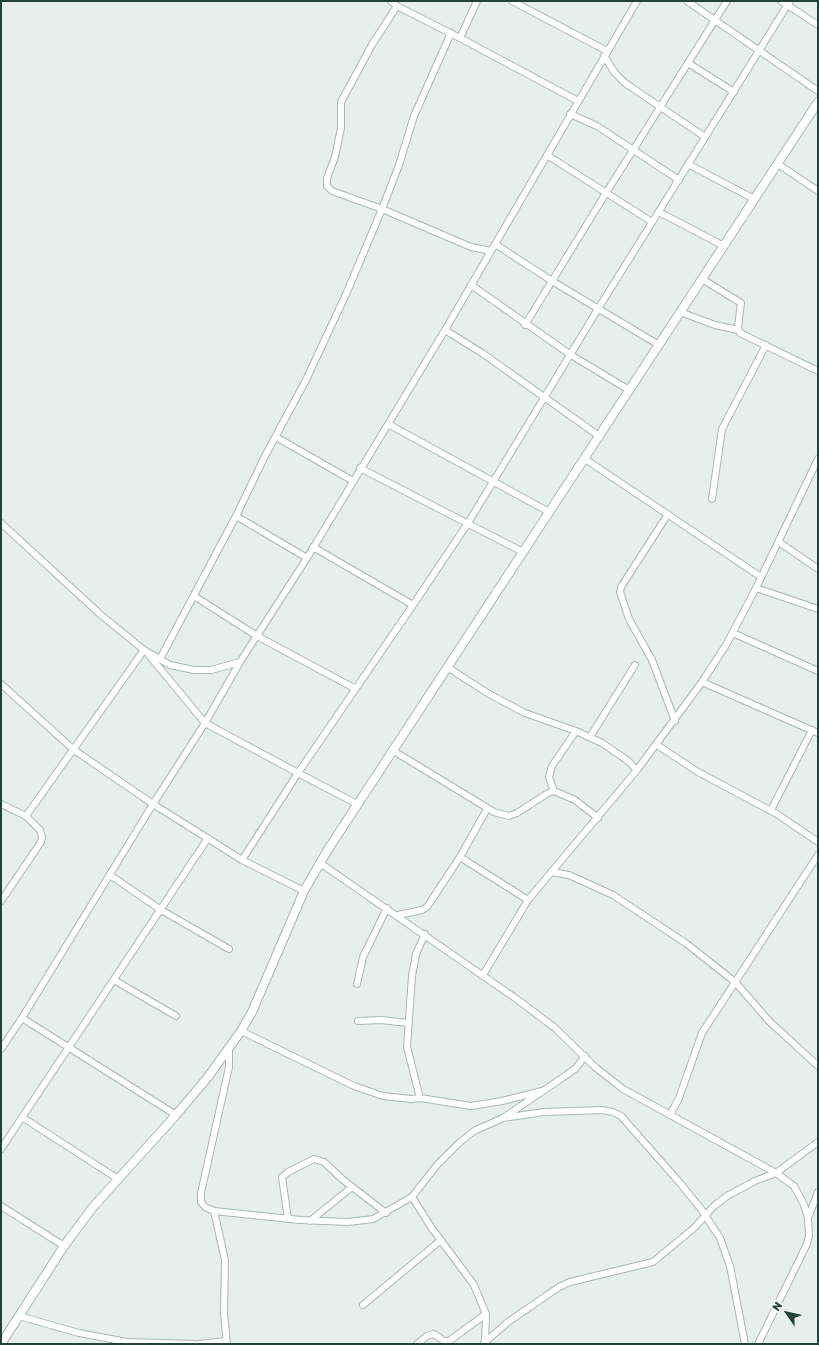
<!DOCTYPE html>
<html>
<head>
<meta charset="utf-8">
<style>
	body { margin:0 }
	#map { position:relative; width:819px; height:1345px; overflow:hidden; background:#e6efeb; font-family:"Golos Text",sans-serif }
	canvas { display:block }
	.frame { position:absolute; inset:0; border:2px solid #24423a; pointer-events:none }
	.north { position:absolute; left:767px; top:1293px; width:40px; height:40px; -webkit-text-stroke:3px #f7fbf9; paint-order:stroke; rotate:304deg; font-size:11px; font-weight:700; line-height:16px; text-align:center; color:#24423a }
	.north::after { content:''; display:block; margin:auto; width:14px; height:18px; background:#24423a; clip-path:polygon(50% 0,100% 100%,50% 72%,0 100%) }
</style>
</head>
<body>
<div id="map">
<canvas width="819" height="1345"></canvas>
<div class="frame"></div>
<div class="north">N</div>
</div>
<script>
const ctx = document.querySelector('canvas').getContext('2d');
ctx.lineJoin = 'round';
function toPath(rows) {
  const path = new Path2D();
  for (const r of rows) {
    path.moveTo(r[0], r[1]);
    for (let i = 2; i < r.length; i += 2) path.lineTo(r[i], r[i + 1]);
  }
  return path;
}
function stroke(path, color, width, dash) {
  ctx.strokeStyle = color;
  ctx.lineWidth = width;
  ctx.lineCap = dash ? 'butt' : 'round';
  ctx.setLineDash(dash || []);
  ctx.stroke(path);
}
const minor = toPath([
	[391,1,397,6,460,38,477,1],
	[512,1,607,51],
	[687,1,818,91],
	[781,1,818,25],
	[397,6,373,43,341,102,341,128,335,157,327,178,327,186,332,191,382,209,471,247,491,251],
	[460,38,578,101],
	[604,56,615,73,625,83,705,137],
	[688,63,734,92],
	[570,114,597,126,679,180],
	[547,155,652,222],
	[688,164,754,199],
	[778,164,818,191],
	[659,212,724,246],
	[495,244,552,281,659,345],
	[702,279,741,303,738,327,740,333,818,371],
	[471,285,571,355,629,390],
	[680,312,715,325,738,330],
	[525,325,606,193,727,1],
	[445,330,482,353,599,436],
	[388,424,549,512],
	[276,437,353,481],
	[585,459,761,577],
	[360,468,523,552],
	[712,499,722,429,766,345],
	[668,514,621,587,620,592,629,619,652,660,675,721],
	[236,516,307,558],
	[1,523,101,615,144,650,170,665,194,670,211,670,240,662,307,558,445,330,637,1],
	[779,542,818,569],
	[313,547,413,605,468,523,598,309,790,1],
	[756,588,818,609],
	[194,596,257,636,354,688],
	[733,633,818,671],
	[148,654,205,723,240,662],
	[160,659,236,516,265,456,306,380,347,292,382,209,399,165,414,116,451,33],
	[447,667,489,694,525,713,576,731,602,743,627,760,637,770],
	[702,682,818,733],
	[1,684,74,750,153,804,242,860,304,891],
	[590,737,635,665],
	[657,745,698,772,777,814,818,842],
	[392,750,494,812,509,816,517,813,548,793,554,791,575,800,598,818],
	[554,791,549,777,552,766,576,731],
	[1,804,26,816,40,830,42,837,41,842,1,901],
	[771,810,812,730],
	[26,816,144,650],
	[460,857,528,900],
	[242,860,298,773,357,804],
	[320,863,518,1000,555,1028,595,1067,623,1089,776,1173,794,1186,804,1205,808,1218,809,1236,806,1246,758,1344],
	[551,872,569,875,613,895,687,944,735,982,769,1021,818,1066],
	[110,875,161,910,229,949],
	[398,915,422,910,427,907,460,857,487,809],
	[483,975,528,900,637,770,702,682,726,645,756,588,818,459],
	[114,980,176,1016],
	[357,984,363,957,387,908],
	[22,1018,176,1115],
	[358,1021,381,1020,408,1023],
	[241,1031,354,1086,383,1096,411,1099,420,1098,471,1106,502,1101,542,1091],
	[1,1049,22,1018,153,804,205,723,298,773,413,605],
	[229,1049,229,1067,201,1193,201,1202,205,1207,214,1211,300,1220,348,1222,373,1219,412,1197,431,1227,474,1285,486,1314,485,1344],
	[420,1098,407,1047,412,976,416,954,425,934],
	[670,1115,679,1098,702,1033,818,855],
	[22,1117,118,1179],
	[503,1118,544,1112,602,1110,613,1112,621,1116,680,1183,701,1209,720,1238,730,1266,745,1344],
	[1,1149,208,838],
	[412,1197,437,1165,459,1143,474,1131,503,1118,568,1074,576,1068,585,1056],
	[1,1206,64,1246],
	[214,1211,225,1260,224,1313,227,1344],
	[808,1218,818,1192],
	[288,1219,282,1177,288,1172,314,1159,324,1162,342,1179,386,1213],
	[310,1221,352,1187],
	[363,1305,441,1240],
	[19,1316,79,1333,127,1342,194,1344],
	[484,1343,508,1322,559,1287,570,1282,653,1262,694,1228,714,1206,727,1196,755,1181,776,1173,818,1142],
	[199,1344,226,1341],
	[417,1344,427,1336,434,1334,444,1341,449,1341,486,1314]
]);
const tertiary = toPath([
	[1,1344,64,1246,93,1207,176,1115,208,1077,241,1031,252,1012,304,891,327,851,818,102]
]);
stroke(minor, '#a8b8b2', 8);
stroke(tertiary, '#a8b8b2', 10);
stroke(minor, '#fff', 6);
stroke(tertiary, '#fff', 8);
</script>
</body>
</html>
